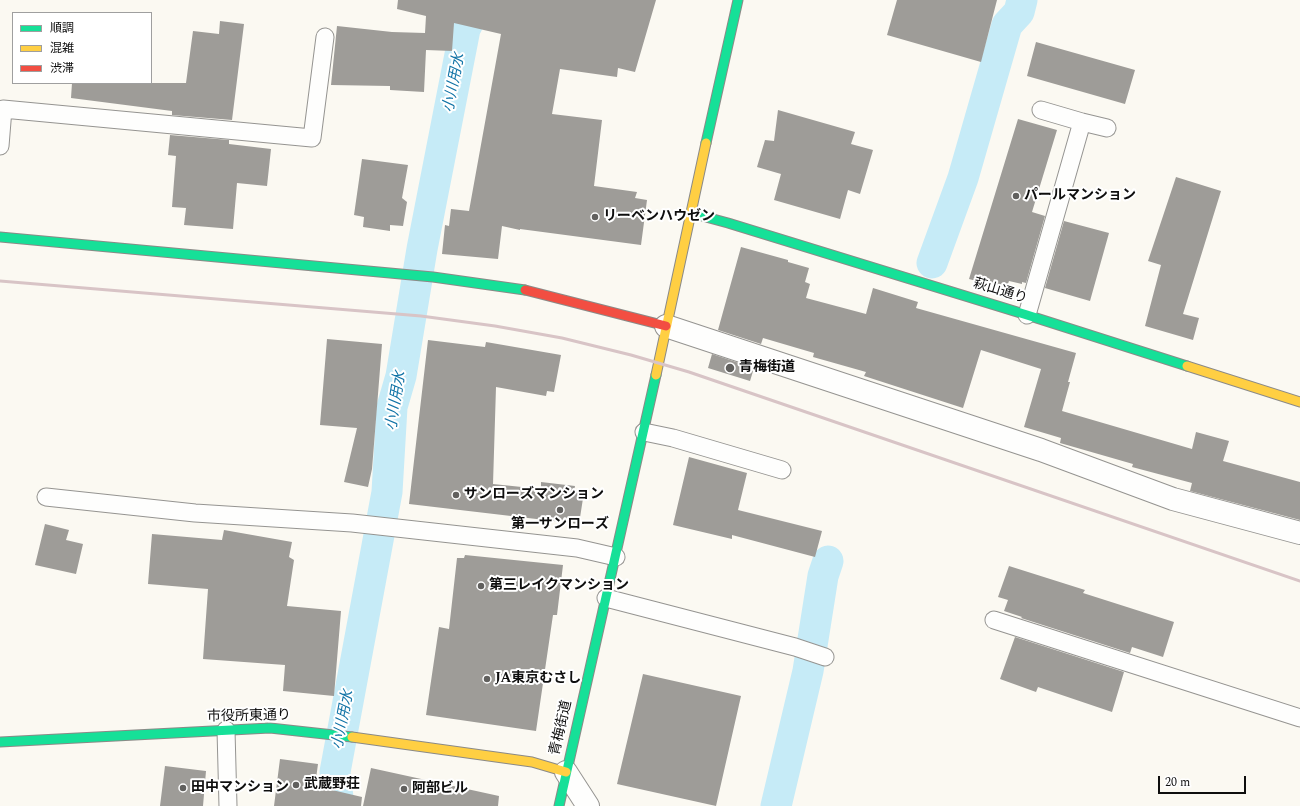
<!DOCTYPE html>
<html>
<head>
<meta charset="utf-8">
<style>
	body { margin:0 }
	#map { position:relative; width:1300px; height:806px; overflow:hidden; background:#fbf9f2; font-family:Spectral,"Noto Sans JP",serif }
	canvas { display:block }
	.legend { position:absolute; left:12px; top:12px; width:140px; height:72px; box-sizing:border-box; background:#fff; border:1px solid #9f9f9f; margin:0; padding:5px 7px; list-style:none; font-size:12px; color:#0e0e0e }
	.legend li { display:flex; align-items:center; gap:8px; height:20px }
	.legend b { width:20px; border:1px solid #9f9f9f }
	.scale { position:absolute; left:1158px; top:776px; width:88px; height:18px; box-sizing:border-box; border:2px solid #0e0e0e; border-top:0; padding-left:5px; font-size:12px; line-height:14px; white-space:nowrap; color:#0e0e0e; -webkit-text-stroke:3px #fff; paint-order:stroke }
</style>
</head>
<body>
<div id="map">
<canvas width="1300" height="806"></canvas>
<ul class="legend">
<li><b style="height:5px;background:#16e098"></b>順調</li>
<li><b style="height:5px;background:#ffcf43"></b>混雑</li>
<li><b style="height:5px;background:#f24e42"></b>渋滞</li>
</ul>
<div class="scale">20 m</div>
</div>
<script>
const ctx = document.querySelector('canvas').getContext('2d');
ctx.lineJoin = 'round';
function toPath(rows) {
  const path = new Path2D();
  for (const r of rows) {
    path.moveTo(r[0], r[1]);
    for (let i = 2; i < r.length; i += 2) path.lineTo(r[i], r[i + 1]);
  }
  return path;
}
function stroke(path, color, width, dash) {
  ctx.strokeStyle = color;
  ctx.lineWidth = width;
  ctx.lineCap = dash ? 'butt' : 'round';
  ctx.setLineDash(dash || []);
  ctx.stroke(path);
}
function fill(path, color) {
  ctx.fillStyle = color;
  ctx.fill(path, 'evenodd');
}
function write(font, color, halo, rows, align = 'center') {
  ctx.font = font + ' Spectral,"Noto Sans JP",serif';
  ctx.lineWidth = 4;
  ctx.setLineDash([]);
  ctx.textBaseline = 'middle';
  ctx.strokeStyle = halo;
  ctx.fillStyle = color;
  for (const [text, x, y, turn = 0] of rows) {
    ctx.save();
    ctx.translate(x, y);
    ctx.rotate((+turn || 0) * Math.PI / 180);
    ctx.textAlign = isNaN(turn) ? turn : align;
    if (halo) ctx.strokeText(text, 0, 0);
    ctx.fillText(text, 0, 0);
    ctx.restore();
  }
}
stroke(toPath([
	[932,263,963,178,1007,25,1019,12,1022,0],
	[339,806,335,772,387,492,392,407,401,376,422,249,465,29,480,0],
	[776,806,808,671,823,576,828,561]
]), '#c6ebf7', 31);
fill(toPath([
	[398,0,656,0,635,72,618,68,617,77,560,69,552,114,602,120,594,186,637,192,635,198,647,200,641,245,520,229,520,230,502,226,498,259,442,254,445,225,449,226,451,209,469,211,501,34,454,23,452,51,426,50,424,92,390,90,390,86,331,85,337,26,392,32,425,33,426,16,397,9],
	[897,0,997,0,981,62,887,35],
	[220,21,244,24,232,120,172,115,172,111,71,98,72,83,186,83,193,31,219,34],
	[1036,42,1135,70,1125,104,1027,76],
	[778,110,855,132,851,144,873,150,860,194,848,190,840,219,774,200,781,174,757,167,765,140,774,141],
	[1018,119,1057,130,1032,212,1045,216,1026,283,1022,282,1022,284,1009,281,1006,289,969,279],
	[170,135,229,140,229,144,271,149,267,186,237,183,233,229,184,225,186,208,172,207,176,156,168,155],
	[362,159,408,165,402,198,407,202,403,226,390,225,390,231,363,227,364,217,354,215],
	[1176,177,1221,191,1183,314,1199,318,1193,340,1145,326,1161,265,1148,261],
	[1064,221,1109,233,1090,301,1045,288],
	[741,247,788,260,788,262,809,268,805,282,810,284,806,298,866,314,873,288,918,302,916,308,1076,353,1068,382,1070,382,1062,411,1192,449,1196,432,1229,441,1223,461,1300,482,1300,520,1190,491,1192,483,1132,467,1133,464,1060,443,1061,438,1024,427,1041,369,981,350,963,408,864,376,866,372,813,357,814,353,763,338,761,344,718,330],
	[327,339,382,344,372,469,368,487,344,482,357,428,320,425],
	[428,340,485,347,486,342,561,355,554,392,547,391,546,396,496,387,493,484,541,489,541,482,575,486,574,491,584,492,579,524,409,504],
	[712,354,754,368,750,381,708,368],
	[689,457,747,473,738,510,822,531,815,557,732,535,732,539,673,525],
	[45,524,69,530,66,540,83,544,76,574,35,565],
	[224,530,292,542,289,557,294,560,287,606,341,611,334,696,283,691,285,665,203,659,208,589,148,584,152,534,222,540],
	[465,555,563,565,557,615,553,615,536,731,426,715,439,627,449,629,457,558,464,558],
	[1009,566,1085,590,1083,593,1174,622,1163,657,1132,647,1130,653,1021,618,1022,617,1004,611,1008,600,998,597],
	[1015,637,1124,672,1112,712,1038,687,1036,692,1000,679],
	[643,674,741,696,716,806,617,784],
	[280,759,318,764,315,786,362,797,361,806,274,806],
	[165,766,206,771,203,806,160,806],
	[371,768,499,796,498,806,363,806]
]), '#9e9c98');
const lane = toPath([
	[1041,110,1082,122,1107,128],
	[0,146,3,109,312,138,325,37],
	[1027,315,1082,122],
	[644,432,673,438,782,470],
	[46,497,195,513,352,523,577,548,616,557],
	[606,598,795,647,825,657],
	[994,620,1300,718],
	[226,730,228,806]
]);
const street = toPath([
	[666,326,1041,450,1173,499,1300,533],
	[566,772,588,806]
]);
const fast = toPath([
	[706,143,738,0],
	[691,213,728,223,1027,315,1187,366],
	[0,237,433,277,525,290],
	[0,742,270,728,352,737],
	[559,806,656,375]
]);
const slow = toPath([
	[1187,366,1300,402],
	[656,375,706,143],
	[352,737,532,762,566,772]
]);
const jam = toPath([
	[525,290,666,326]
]);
stroke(lane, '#959491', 19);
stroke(street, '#959491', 24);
stroke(fast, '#8b8a87', 11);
stroke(slow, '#8b8a87', 11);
stroke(jam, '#8b8a87', 11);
stroke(lane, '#fefefd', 17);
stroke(street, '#fefefd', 22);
stroke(fast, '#16e098', 9);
stroke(slow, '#ffcf43', 9);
stroke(jam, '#f24e42', 9);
stroke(toPath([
	[0,281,421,316,495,326,562,338,631,355,689,372,1300,581]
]), '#d8c4c6', 3);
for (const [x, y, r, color] of [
	[1016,196,4,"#61605e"],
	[595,217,4,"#61605e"],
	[730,368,5,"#61605e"],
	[456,495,4,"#61605e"],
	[560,510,4,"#61605e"],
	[481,586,4,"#61605e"],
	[487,679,4,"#61605e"],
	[296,785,4,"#61605e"],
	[183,788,4,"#61605e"],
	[404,789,4,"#61605e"]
]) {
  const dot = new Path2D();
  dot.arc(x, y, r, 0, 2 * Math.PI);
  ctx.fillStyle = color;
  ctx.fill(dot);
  stroke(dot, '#fff', 1.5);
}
write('bold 14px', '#0e0e0e', '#fff', [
	["パールマンション",1024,196],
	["リーベンハウゼン",603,217],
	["青梅街道",739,368],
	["サンローズマンション",464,495],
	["第一サンローズ",560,525,"center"],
	["第三レイクマンション",489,586],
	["JA東京むさし",495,679],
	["武蔵野荘",304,785],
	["田中マンション",191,788],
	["阿部ビル",412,789]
], 'left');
write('14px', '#0e0e0e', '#fff', [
	["萩山通り",1000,292,17],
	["市役所東通り",249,717,-1],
	["青梅街道",562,728,-77]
]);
write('italic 15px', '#1073a6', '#fff', [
	["小川用水",455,83,-79],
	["小川用水",397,401,-81],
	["小川用水",344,720,-79]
]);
</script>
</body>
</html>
